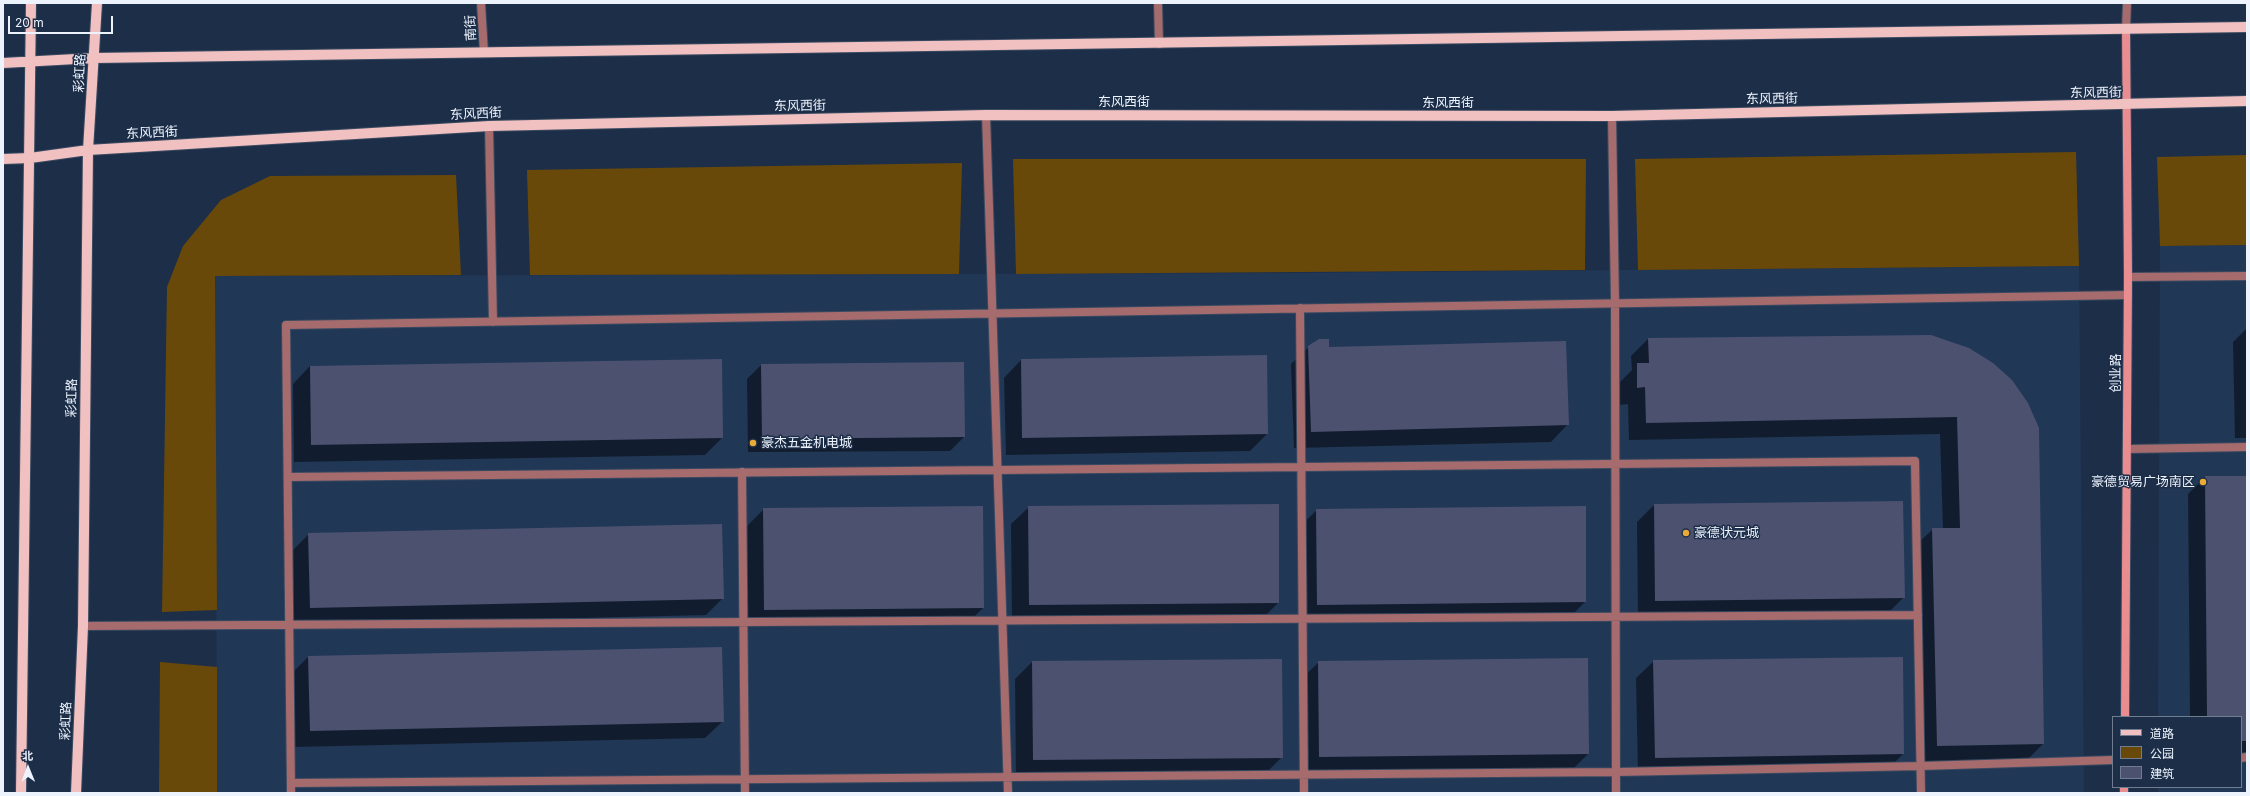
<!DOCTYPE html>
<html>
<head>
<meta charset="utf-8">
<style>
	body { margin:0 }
	#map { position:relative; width:2250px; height:796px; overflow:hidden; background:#1d2e48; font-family:Inter,"Noto Sans SC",sans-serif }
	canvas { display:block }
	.frame { position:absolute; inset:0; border:4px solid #ecf3fd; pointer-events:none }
	.legend { position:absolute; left:2112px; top:716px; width:130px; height:72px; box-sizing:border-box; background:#1d2e48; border:1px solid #707d90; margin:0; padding:5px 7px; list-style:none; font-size:12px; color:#ecf3fd }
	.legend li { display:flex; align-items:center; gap:8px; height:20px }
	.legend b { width:20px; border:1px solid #707d90 }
	.north { position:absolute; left:8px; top:748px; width:40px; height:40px; -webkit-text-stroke:3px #1d2e48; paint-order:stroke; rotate:359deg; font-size:11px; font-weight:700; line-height:16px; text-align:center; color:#ecf3fd }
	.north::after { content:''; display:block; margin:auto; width:14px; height:18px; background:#ecf3fd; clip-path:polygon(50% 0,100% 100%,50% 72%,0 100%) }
	.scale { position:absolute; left:8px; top:16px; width:105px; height:18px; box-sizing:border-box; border:2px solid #ecf3fd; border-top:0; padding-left:5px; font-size:12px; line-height:14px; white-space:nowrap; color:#ecf3fd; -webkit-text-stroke:3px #1d2e48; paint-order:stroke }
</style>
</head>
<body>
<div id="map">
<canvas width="2250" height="796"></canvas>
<div class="frame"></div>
<ul class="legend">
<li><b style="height:5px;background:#f1c0c0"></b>道路</li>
<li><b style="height:11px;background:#69490a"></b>公园</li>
<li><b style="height:11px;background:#4c5170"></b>建筑</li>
</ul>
<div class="north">北</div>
<div class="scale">20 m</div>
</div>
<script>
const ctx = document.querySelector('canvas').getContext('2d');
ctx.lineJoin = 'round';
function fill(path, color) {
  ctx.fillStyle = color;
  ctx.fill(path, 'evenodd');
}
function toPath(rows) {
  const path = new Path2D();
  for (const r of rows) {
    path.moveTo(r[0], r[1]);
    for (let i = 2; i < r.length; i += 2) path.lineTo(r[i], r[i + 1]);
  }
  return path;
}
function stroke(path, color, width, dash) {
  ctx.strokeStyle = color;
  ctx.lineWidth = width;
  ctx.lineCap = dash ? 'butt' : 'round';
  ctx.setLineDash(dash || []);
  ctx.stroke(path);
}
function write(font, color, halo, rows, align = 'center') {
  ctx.font = font + ' Inter,"Noto Sans SC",sans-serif';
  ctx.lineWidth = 3;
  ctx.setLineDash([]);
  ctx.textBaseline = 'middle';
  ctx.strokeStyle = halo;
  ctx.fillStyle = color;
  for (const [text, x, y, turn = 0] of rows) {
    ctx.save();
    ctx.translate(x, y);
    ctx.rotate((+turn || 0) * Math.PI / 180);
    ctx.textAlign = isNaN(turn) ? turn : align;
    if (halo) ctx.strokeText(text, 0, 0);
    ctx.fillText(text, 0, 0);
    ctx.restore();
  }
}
fill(toPath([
	[2247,245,2247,793,2158,793,2158,787,2241,787,2241,717,2158,717,2160,246],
	[2079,266,2084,793,217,793,215,276,1289,273]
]), '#213756');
fill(toPath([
	[2076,152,2079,266,1638,270,1635,159],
	[2247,155,2247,245,2160,246,2157,157],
	[1013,159,1586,159,1585,270,1016,274],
	[962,163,959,274,530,275,527,170],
	[456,175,461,275,215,276,217,610,162,612,167,287,183,246,221,200,270,176],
	[160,662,217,667,217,793,159,793]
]), '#69490a');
fill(toPath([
	[2247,328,2247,438,2235,438,2233,342],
	[1648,339,1969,349,2043,744,2026,761,1920,763,1915,546,1933,529,1943,529,1940,434,1629,440,1628,404,1620,405,1620,382,1632,370,1631,356],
	[1309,347,1328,348,1568,424,1551,442,1294,448,1291,364],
	[1021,360,1267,434,1250,451,1006,455,1004,378],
	[761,365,964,437,950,451,748,452,747,379],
	[310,366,722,438,705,455,294,462,293,384],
	[2205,477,2247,477,2247,757,2241,757,2241,717,2190,717,2188,494],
	[1654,505,1904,597,1886,615,1638,618,1637,522],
	[1029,507,1278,603,1261,620,1012,622,1011,524],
	[763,510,983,608,966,625,747,627,746,527],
	[1317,510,1585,602,1568,619,1300,622,1299,527],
	[309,534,723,598,706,615,293,625,291,552],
	[308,657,723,721,705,738,293,747,291,674],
	[1654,661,1903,754,1886,771,1638,774,1636,678],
	[1032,662,1282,757,1264,775,1016,777,1015,679],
	[1319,662,1588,754,1571,771,1302,774,1301,679]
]), '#0007');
fill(toPath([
	[1931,335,1969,348,1993,363,2012,380,2028,403,2039,428,2044,744,1937,746,1932,528,1960,528,1957,417,1646,423,1645,387,1637,388,1637,363,1649,363,1648,338],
	[1319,339,1329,339,1329,347,1566,341,1569,425,1311,432,1308,346],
	[1267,355,1268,434,1022,438,1021,359],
	[722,359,723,438,311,445,310,366],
	[964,362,965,437,762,439,761,364],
	[2205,476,2247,476,2247,741,2241,741,2241,717,2207,717],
	[1903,501,1905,598,1655,601,1654,504],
	[1279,504,1279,603,1029,605,1028,506],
	[983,506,984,608,764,610,763,508],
	[1586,506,1586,602,1317,605,1316,509],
	[722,524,724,599,310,608,308,533],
	[722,647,724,722,310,731,308,656],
	[1903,657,1904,754,1655,758,1653,660],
	[1588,658,1589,754,1319,757,1318,661],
	[1282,659,1283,758,1033,760,1032,661]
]), '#4c5170');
const lane = toPath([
	[986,115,1008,793],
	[1612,116,1615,303,1616,793],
	[489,126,493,322],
	[2128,277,2247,276],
	[1300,308,1304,793],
	[2127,449,2247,447],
	[742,472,745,793],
	[288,477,1915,461,1921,793],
	[83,626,1918,615],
	[2241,758,2247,757],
	[291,783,1616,772,1921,766,2113,760],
	[291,793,286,325,2128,295]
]);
const street = toPath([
	[481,3,484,53],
	[1158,3,1159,44],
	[2126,29,2127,3]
]);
const secondary = toPath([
	[2125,717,2128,277,2126,29],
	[2124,793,2124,787]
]);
const primary = toPath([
	[3,63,94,58,2247,27],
	[3,159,30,158,88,150,489,126,986,115,1612,116,2247,101],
	[21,793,31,3],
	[76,793,83,626,88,150,97,3]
]);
stroke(lane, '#3a4a61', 10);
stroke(street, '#3a4a61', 10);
stroke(secondary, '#3a4a61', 10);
stroke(primary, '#3a4a61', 12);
stroke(lane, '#a66b6d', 8);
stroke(street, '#a66b6d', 8);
stroke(secondary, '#e98d90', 8);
stroke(primary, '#f1c0c0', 10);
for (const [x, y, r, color] of [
	[753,443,4,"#e9aa38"],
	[2203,482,4,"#e9aa38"],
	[1686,533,4,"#e9aa38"]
]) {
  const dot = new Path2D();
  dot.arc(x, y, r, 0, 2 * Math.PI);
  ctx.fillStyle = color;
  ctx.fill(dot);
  stroke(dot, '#1d2e48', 1.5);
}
write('13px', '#ecf3fd', '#1d2e48', [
	["南街",471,28,-93],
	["彩虹路",80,73,-87],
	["东风西街",2096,93,-1],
	["东风西街",1772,99,-1],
	["东风西街",1124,102],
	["东风西街",1448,103],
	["东风西街",800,106,-1],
	["东风西街",476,114,-3],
	["东风西街",152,133,-3],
	["创业路",2116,373,-90],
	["彩虹路",72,398,-89],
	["彩虹路",66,721,-88]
]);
write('13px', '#ecf3fd', '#1d2e48', [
	["豪杰五金机电城",761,443],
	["豪德贸易广场南区",2195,482,"right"],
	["豪德状元城",1694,533]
], 'left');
</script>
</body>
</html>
